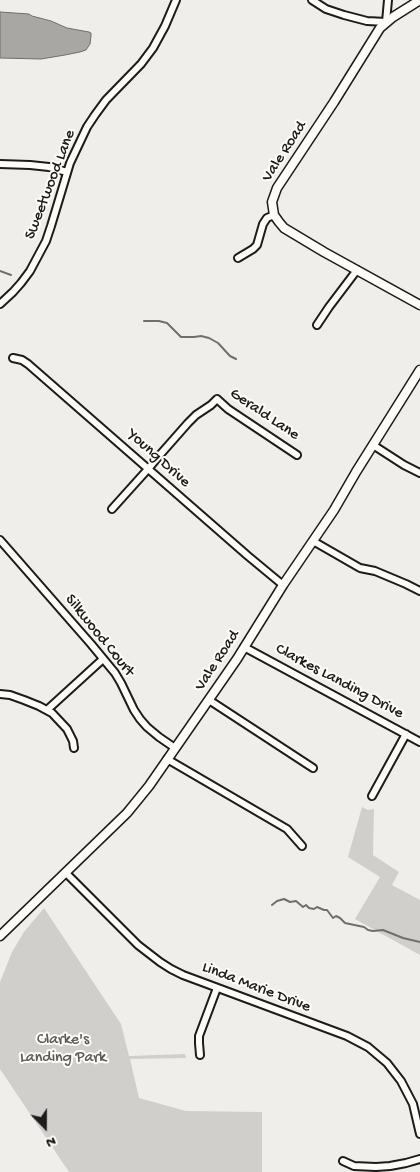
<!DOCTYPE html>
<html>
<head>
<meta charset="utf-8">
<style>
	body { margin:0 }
	#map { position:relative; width:420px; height:1172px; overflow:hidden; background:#f0eeea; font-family:"Gochi Hand",sans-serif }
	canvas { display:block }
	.north { position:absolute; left:20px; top:1102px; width:50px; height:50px; -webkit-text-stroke:4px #fdfcf7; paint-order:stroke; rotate:158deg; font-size:14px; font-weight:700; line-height:20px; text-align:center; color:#1c1c1c }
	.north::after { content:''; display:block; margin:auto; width:18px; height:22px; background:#1c1c1c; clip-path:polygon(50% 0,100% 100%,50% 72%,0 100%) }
</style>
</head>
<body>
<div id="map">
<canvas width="420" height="1172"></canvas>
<div class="north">N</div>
</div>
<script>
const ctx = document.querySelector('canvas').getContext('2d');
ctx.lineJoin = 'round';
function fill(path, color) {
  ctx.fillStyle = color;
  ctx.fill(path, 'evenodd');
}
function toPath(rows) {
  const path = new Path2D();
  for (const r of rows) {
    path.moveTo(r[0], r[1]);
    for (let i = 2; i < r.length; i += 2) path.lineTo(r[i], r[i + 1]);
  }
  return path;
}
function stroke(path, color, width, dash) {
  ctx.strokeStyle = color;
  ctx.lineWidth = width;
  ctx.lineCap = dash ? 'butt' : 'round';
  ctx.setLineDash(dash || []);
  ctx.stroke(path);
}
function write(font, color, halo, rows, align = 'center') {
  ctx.font = font + ' "Gochi Hand",sans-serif';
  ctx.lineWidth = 4;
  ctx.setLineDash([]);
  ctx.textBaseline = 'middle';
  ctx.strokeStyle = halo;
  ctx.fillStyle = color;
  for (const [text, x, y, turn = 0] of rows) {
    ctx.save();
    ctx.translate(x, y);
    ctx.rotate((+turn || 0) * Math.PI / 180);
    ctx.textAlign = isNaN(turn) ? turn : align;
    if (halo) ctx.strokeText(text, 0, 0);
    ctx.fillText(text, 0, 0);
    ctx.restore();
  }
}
fill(toPath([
	[362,807,368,810,374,809,373,855,399,872,392,885,420,900,420,955,355,919,380,877,348,857],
	[44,908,121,1024,129,1056,185,1054,186,1058,130,1059,139,1098,186,1111,262,1112,262,1172,69,1172,0,1069,0,982,12,952,24,932]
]), '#d0cfcc');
const water = toPath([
	[0,12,29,14,32,16,51,21,67,28,89,32,91,33,91,36,90,44,86,50,80,52,65,55,41,59,0,58,0,12]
]);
fill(water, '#a8a7a3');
stroke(water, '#706f6d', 1);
stroke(toPath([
	[0,271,11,275],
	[144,321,159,321,167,323,181,337,194,337,201,336,209,338,218,343,230,356,236,359],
	[272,905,277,901,284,899,290,902,296,901,303,907,306,905,309,908,314,909,317,907,324,910,327,910,333,918,336,916,340,918,345,923,364,927,368,930,373,931,383,930,403,938,420,942]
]), '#706f6d', 2);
const minor = toPath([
	[312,0,326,9,344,15,367,21,386,22,388,0],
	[0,164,30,165,49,167,67,172],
	[238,258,253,249,257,245,263,224,267,218,274,215],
	[0,304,13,292,21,283,30,271,46,241,51,226,70,163,87,127,95,115,106,100,141,64,153,48,165,26,176,0],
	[317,325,329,307,357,270],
	[13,358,22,360,28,364,248,556,283,585],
	[373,445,404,465,420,473],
	[112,509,148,469,158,457,188,423,196,415,211,405,217,399,228,409,297,455],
	[0,540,91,644,115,673,121,683,134,710,140,719,147,727,159,737,175,748],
	[313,541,360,568,375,571,406,584,420,591],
	[244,647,420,742],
	[0,694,10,695,24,700,39,706,52,713,67,729,73,741,74,748],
	[209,700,313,768],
	[47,710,103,659],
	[167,759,287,829,302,846],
	[372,796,406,734],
	[66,873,138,945,160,962,171,969,183,975,347,1036,368,1047,387,1063,401,1081,413,1104,420,1134],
	[200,1055,199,1043,199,1036,217,988],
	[343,1161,354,1166,376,1167,390,1166,406,1163,420,1159]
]);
const major = toPath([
	[420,0,393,17,380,28,334,102,277,188,272,202,274,215,279,222,284,228,324,252,420,305],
	[0,936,127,813,149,786,237,659,283,585,334,510,356,472,420,370]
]);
stroke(minor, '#1c1c1c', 10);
stroke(major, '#1c1c1c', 11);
stroke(minor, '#fdfcf7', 6);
stroke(major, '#fdfcf7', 8);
write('16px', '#1c1c1c', '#fdfcf7', [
	["Vale Road",285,152,-57],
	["Sweetwood Lane",51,185,-69],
	["Gerald Lane",264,415,34],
	["Young Drive",158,459,42],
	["Silkwood Court",99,636,51],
	["Vale Road",218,661,-57],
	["Clarkes Landing Drive",339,682,28],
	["Linda Marie Drive",256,988,21]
]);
write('16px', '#5b5b5a', '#fdfcf7', [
	["Clarke's",63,1041],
	["Landing Park",63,1059]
]);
</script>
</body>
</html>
